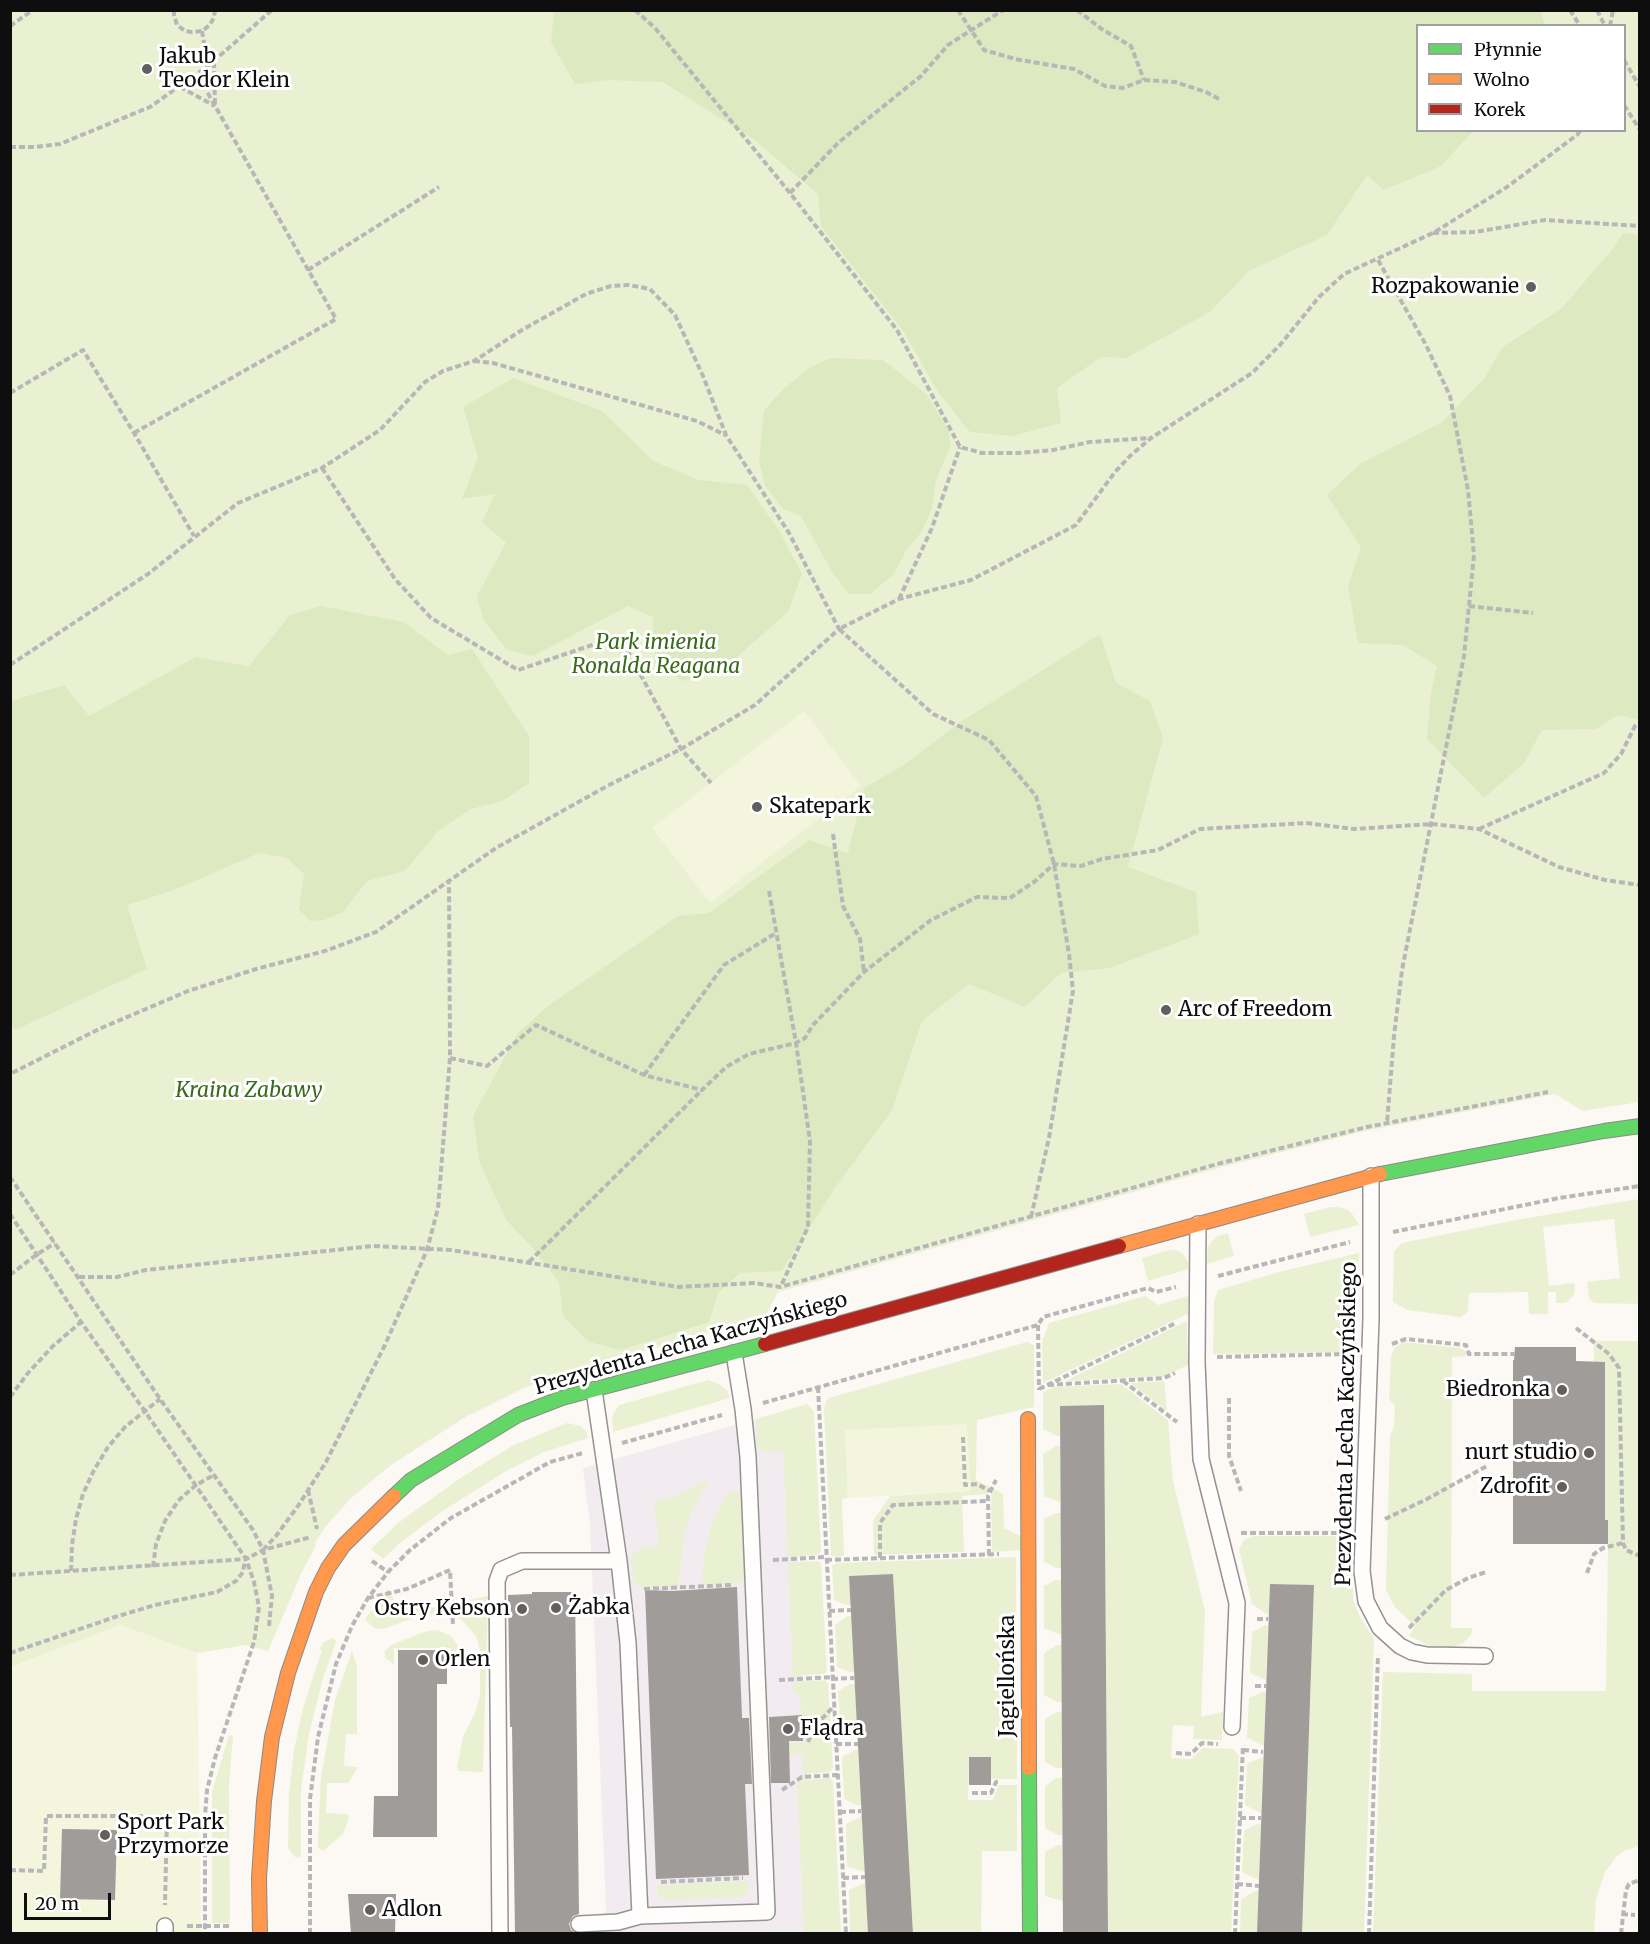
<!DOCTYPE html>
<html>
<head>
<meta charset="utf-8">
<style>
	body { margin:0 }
	#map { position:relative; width:1650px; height:1944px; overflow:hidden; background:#fcf8f4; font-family:Merriweather,serif }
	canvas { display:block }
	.frame { position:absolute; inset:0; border:12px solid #0e0e0e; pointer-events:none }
	.legend { position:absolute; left:1416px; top:24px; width:210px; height:108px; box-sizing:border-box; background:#fff; border:2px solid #9f9f9f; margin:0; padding:8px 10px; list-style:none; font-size:18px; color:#0e0e0e }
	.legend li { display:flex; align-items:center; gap:12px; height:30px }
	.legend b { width:30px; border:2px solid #9f9f9f }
	.scale { position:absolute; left:24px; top:1893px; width:87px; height:27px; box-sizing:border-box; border:3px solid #0e0e0e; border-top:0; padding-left:8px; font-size:18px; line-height:21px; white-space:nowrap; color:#0e0e0e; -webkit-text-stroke:4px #fff; paint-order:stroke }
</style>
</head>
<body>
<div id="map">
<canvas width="1650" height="1944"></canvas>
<div class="frame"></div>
<ul class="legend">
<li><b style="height:8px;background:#63d668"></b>Płynnie</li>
<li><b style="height:8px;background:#ff974d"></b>Wolno</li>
<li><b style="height:8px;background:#b3261e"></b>Korek</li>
</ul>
<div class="scale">20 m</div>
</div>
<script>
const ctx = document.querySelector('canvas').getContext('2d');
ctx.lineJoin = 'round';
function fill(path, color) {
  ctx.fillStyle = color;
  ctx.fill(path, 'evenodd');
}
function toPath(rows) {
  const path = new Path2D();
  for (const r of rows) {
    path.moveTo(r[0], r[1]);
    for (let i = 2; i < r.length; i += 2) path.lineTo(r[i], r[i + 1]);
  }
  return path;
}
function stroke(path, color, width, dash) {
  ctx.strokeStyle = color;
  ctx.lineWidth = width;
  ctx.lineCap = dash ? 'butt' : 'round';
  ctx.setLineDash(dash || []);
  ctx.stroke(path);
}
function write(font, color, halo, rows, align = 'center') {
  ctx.font = font + ' Merriweather,serif';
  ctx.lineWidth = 6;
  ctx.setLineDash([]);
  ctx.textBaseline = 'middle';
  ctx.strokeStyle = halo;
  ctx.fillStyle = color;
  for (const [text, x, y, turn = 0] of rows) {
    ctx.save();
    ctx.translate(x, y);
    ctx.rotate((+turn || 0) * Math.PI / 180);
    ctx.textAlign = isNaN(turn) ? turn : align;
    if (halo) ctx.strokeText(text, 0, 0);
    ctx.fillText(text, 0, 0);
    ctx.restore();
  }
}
fill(toPath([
	[788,1410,815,1933,607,1933,590,1525,583,1468]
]), '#f2ecf0');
fill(toPath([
	[11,11,1639,11,1639,1102,1583,1111,1555,1094,1365,1131,1222,1167,778,1292,765,1317,571,1372,522,1389,467,1416,391,1465,351,1498,326,1526,314,1544,316,1545,301,1574,268,1651,246,1645,197,1653,120,1625,11,1667],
	[1418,26,1624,26,1624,130,1418,130],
	[1639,1199,1639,1304,1594,1303,1589,1298,1587,1282,1620,1278,1614,1219,1543,1227,1549,1286,1574,1283,1575,1288,1574,1295,1566,1303,1556,1303,1556,1292,1548,1292,1548,1314,1529,1314,1528,1292,1469,1293,1468,1312,1461,1317,1407,1310,1393,1302,1394,1251,1402,1243,1516,1220],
	[1331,1207,1337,1207,1348,1210,1354,1216,1359,1225,1310,1237,1304,1214],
	[1228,1233,1234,1256,1207,1264,1208,1248,1210,1243,1218,1236],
	[1169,1250,1178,1251,1183,1254,1188,1262,1189,1269,1148,1281,1142,1258],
	[1359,1253,1356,1352,1213,1354,1214,1301,1218,1290,1279,1272],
	[1145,1296,1158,1305,1188,1296,1188,1314,1043,1383,1042,1342,1049,1323],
	[1187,1321,1188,1365,1164,1376,1065,1381],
	[1594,1341,1639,1341,1639,1844,1637,1847,1626,1850,1617,1856,1605,1872,1596,1899,1594,1933,1373,1934,1383,1672,1472,1674,1472,1691,1606,1691,1608,1544,1608,1520,1605,1520,1605,1362,1594,1362],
	[1027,1342,1034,1345,1034,1407,977,1420,976,1480,990,1487,986,1494,962,1496,964,1552,874,1555,873,1521,890,1496,970,1491,845,1430,848,1498,842,1499,844,1556,835,1557,831,1555,824,1408,827,1400,829,1398],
	[1404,1342,1459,1348,1466,1351,1466,1356,1452,1357,1451,1628,1472,1628,1472,1630,1471,1635,1463,1643,1449,1649,1432,1647,1409,1636,1415,1626,1394,1606,1386,1589,1390,1435,1394,1427,1395,1407,1389,1398,1391,1356,1395,1347],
	[708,1380,721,1385,727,1390,730,1398,613,1432,612,1417,619,1405],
	[1164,1381,1167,1411,1130,1383],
	[1121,1384,1168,1420,1173,1481,1205,1611,1201,1717,1223,1712,1222,1740,1193,1739,1194,1726,1173,1725,1171,1758,1191,1759,1203,1748,1233,1749,1239,1756,1231,1933,1108,1933,1104,1406,1060,1406,1060,1436,1057,1436,1043,1429,1043,1392,1054,1387],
	[807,1404,814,1411,821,1552,817,1555,788,1557,783,1452,762,1451,757,1445,756,1419],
	[567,1423,581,1426,586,1431,588,1438,544,1452,506,1471,438,1514,399,1544,383,1559,371,1549,398,1523,459,1479,512,1446],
	[1056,1446,1060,1446,1060,1502,1044,1496,1043,1454],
	[711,1478,692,1510,684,1534,678,1586,638,1587,633,1579,631,1560,633,1553,641,1548,659,1546,654,1502,673,1498],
	[994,1489,1003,1494,1004,1528,1022,1537,1022,1550,992,1552,991,1494],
	[731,1491,738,1493,741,1499,745,1582,704,1585,702,1577,704,1555,711,1525,726,1496],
	[1057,1513,1061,1513,1061,1568,1056,1568,1044,1562,1044,1519],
	[1254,1536,1352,1536,1353,1600,1360,1617,1374,1639,1364,1933,1302,1933,1314,1586,1270,1584,1269,1614,1265,1613,1252,1604,1239,1549,1244,1540],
	[1016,1557,1017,1779,991,1779,991,1757,969,1757,968,1800,993,1800,998,1785,1017,1785,1017,1851,982,1851,981,1933,913,1933,893,1574,849,1576,851,1605,846,1605,834,1600,832,1565,837,1563],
	[818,1561,821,1563,827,1671,824,1674,793,1676,788,1562],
	[1056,1580,1061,1580,1061,1635,1044,1628,1044,1586],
	[388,1588,398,1608,432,1608,488,1596,483,1772,459,1771,457,1768,463,1737,475,1713,480,1696,480,1650,476,1636,462,1620,443,1613,421,1615,384,1629,374,1628,365,1619],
	[847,1616,851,1616,854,1672,849,1672,837,1667,835,1625],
	[1265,1625,1268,1626,1266,1680,1250,1673,1252,1632],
	[437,1630,451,1636,457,1644,460,1656,455,1663,451,1664,451,1648,394,1648,394,1664,385,1658,385,1651,391,1645,427,1631],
	[334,1638,336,1642,323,1678,309,1734,301,1790,301,1854,299,1858,295,1857,288,1848,289,1793,294,1750,303,1708,322,1650,319,1649,324,1642],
	[1057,1645,1061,1645,1062,1702,1057,1702,1044,1695,1044,1653],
	[352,1651,357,1666,357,1734,346,1734,344,1766,358,1767,348,1783,327,1783,326,1813,347,1814,349,1818,343,1834,323,1851,318,1848,318,1838,321,1777,335,1700],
	[825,1680,828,1684,833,1768,830,1772,803,1774,802,1754,777,1755,776,1744,805,1742,799,1693,794,1693,793,1682],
	[850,1684,855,1684,858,1738,841,1733,838,1691],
	[1263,1692,1266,1692,1264,1746,1247,1738,1249,1698],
	[1057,1712,1062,1712,1062,1768,1056,1768,1045,1762,1045,1719],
	[229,1735,233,1736,229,1784,230,1923,212,1923,212,1792],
	[855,1750,858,1750,861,1805,857,1805,844,1799,842,1757],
	[1260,1758,1263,1758,1261,1813,1245,1805,1247,1764],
	[830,1778,833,1782,841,1932,840,1934,804,1933,797,1785,803,1780],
	[1056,1778,1062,1778,1062,1835,1058,1835,1045,1828,1045,1786],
	[862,1816,865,1872,847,1866,846,1824],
	[1257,1824,1261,1824,1259,1880,1242,1872,1244,1831],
	[1058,1845,1062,1845,1063,1901,1045,1896,1045,1852],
	[748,1881,748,1891,742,1897,667,1900,657,1895,657,1885],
	[866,1882,868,1933,853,1933,850,1932,849,1890],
	[1255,1891,1259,1891,1257,1933,1240,1934,1241,1899]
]), '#eaf1d2');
fill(toPath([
	[554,11,1540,10,1545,25,1418,26,1418,130,1473,131,1441,166,1384,190,1367,175,1327,235,1249,271,1210,312,1126,358,1101,357,1057,388,1061,423,1012,436,970,432,938,392,904,332,821,226,818,194,752,138,663,82,608,80,575,84,551,42],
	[1623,233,1640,235,1639,720,1618,715,1596,729,1542,730,1524,763,1484,798,1427,739,1431,693,1437,666,1403,645,1358,643,1348,586,1361,547,1327,495,1360,464,1442,422,1483,380,1503,347,1562,308,1612,250],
	[831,358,883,360,927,395,949,431,950,447,936,480,932,508,922,531,906,551,893,575,870,594,849,594,831,570,801,516,783,509,765,485,759,460,764,411,783,389,811,367],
	[513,378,602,411,653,461,699,480,747,485,780,532,802,574,788,612,722,670,685,681,655,667,653,617,628,606,533,656,507,650,483,619,477,596,506,543,482,522,495,494,462,499,478,457,463,407],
	[321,606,403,622,448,655,472,649,529,736,529,783,502,801,471,809,438,831,405,871,367,881,343,912,324,920,310,921,299,909,304,874,287,858,259,853,174,890,127,905,147,969,15,1030,10,1024,11,701,64,685,89,716,196,657,249,666,290,615],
	[1100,634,1116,683,1150,701,1163,738,1128,867,1196,892,1199,934,1110,968,1061,973,1025,1007,969,984,922,1021,892,1110,835,1188,781,1271,740,1273,718,1293,709,1322,621,1350,589,1342,563,1316,559,1282,532,1247,507,1221,480,1164,473,1116,518,1033,548,1006,678,916,709,913,809,840,848,853,864,788,904,765,959,723]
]), '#dde9c0');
fill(toPath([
	[804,711,861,786,710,903,652,828],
	[967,1424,971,1491,848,1498,845,1430],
	[120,1625,197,1653,201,1933,11,1933,11,1667]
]), '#f3f5dd');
fill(toPath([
	[1515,1347,1576,1347,1576,1361,1605,1362,1605,1520,1608,1520,1608,1544,1513,1544,1513,1360,1514,1360],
	[1104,1405,1108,1934,1063,1934,1060,1406],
	[893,1574,913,1934,868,1934,849,1576],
	[1270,1584,1314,1585,1302,1934,1257,1934],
	[737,1587,742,1718,749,1718,752,1784,745,1784,749,1875,656,1879,645,1590,673,1591],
	[532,1592,575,1592,579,1914,573,1916,569,1924,571,1930,578,1934,515,1934,512,1727,510,1727,508,1595,532,1594],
	[398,1650,447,1650,447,1684,437,1684,437,1837,373,1837,374,1796,398,1796],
	[802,1715,803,1741,789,1741,790,1783,771,1783,769,1717],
	[969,1757,991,1757,991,1785,969,1785],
	[62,1829,117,1830,115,1900,60,1899],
	[348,1894,396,1894,395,1934,351,1934]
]), '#9f9c99');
const lane = toPath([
	[1371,1176,1371,1319,1362,1571,1366,1601,1380,1628,1400,1646,1412,1652,1427,1655,1485,1656],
	[1198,1224,1197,1362,1201,1459,1237,1603,1232,1727],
	[594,1390,619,1561,628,1643,640,1916,767,1912,748,1457,743,1409,734,1353],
	[579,1924,618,1922,640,1916],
	[165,1934,165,1926],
	[500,1934,497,1581,501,1570,522,1561,619,1561]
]);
const fast = toPath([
	[1380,1174,1604,1131,1640,1126],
	[394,1496,411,1480,518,1415,562,1398,765,1344],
	[1029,1768,1030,1934]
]);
const slow = toPath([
	[1119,1246,1380,1174],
	[1028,1419,1029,1768],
	[260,1934,259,1878,264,1801,272,1737,288,1673,316,1592,328,1568,344,1545,394,1496]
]);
const jam = toPath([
	[765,1344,1119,1246]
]);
stroke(lane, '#959392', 18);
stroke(fast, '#8c8a88', 16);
stroke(slow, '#8c8a88', 16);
stroke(jam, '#8c8a88', 16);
stroke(toPath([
	[174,10,174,15,177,25,185,31,192,32,202,31,210,25,214,17,215,10],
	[635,10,655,28,790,193,897,330,960,447,982,453,1017,453,1053,450,1090,442,1150,438],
	[958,10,984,50,1015,59,1074,69,1105,86,1123,88,1144,80,1175,82,1206,92,1219,99],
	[1077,10,1103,30,1131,46,1144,80],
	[1570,10,1580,26],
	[1597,10,1605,26],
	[10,26,33,10],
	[1610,26,1613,10],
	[202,31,208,66],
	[1624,60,1640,87],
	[214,62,215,105],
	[180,87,215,106],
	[1624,105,1640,130],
	[10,147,34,147,60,144,150,107,208,66,272,10],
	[790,193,839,142,921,76,948,45,1003,10],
	[1433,233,1475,232,1545,220,1640,226],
	[1378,260,1426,345,1450,396,1468,490,1474,555,1464,656,1402,970,1394,1036,1387,1123],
	[308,270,439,187],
	[474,361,493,363,697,421,725,435],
	[10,393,83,350,134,433,194,536],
	[134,433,336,319,206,90],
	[322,468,395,579,431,618,518,670,607,640,625,646,681,749,711,783],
	[899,599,932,528,960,447],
	[1469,606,1533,613],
	[10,665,148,574,238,503,322,468,380,430,425,382,443,371,474,361,522,330,586,294,611,286,629,285,650,289,675,315,703,376,726,435,789,533,839,629,755,705,681,749,609,785,496,848,376,932,325,951,256,969,188,991,99,1029,10,1074],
	[1479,829,1604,773,1621,754,1635,726,1640,723],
	[833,834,843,906,860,939,864,972],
	[769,891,796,1043,810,1141,808,1227,781,1286],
	[450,1058,487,1066,536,1025,644,1075,702,1090,726,1067,749,1054,796,1043,805,1038,813,1025,864,972,931,920,977,897,1010,898,1034,882,1054,864,1081,866,1102,859,1158,850,1200,829,1306,823,1354,829,1432,824,1479,829,1559,867,1605,880,1640,885],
	[644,1075,724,965,776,933],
	[10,1177,160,1399,253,1530,263,1550,272,1596,269,1626],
	[10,1214,81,1322,144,1410,246,1559,254,1582,259,1607,254,1642,215,1758,207,1790,205,1816,205,1934],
	[1031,1217,1049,1138,1073,991,1069,954,1054,864,1036,796,989,740,933,714,839,629,899,599,971,580,1076,525,1115,472,1130,456,1151,438,1252,373,1280,345,1319,297,1344,274,1433,233,1507,187,1577,135,1581,130],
	[1393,1232,1559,1198,1640,1186],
	[529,1262,702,1090],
	[10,1275,36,1255,55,1243],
	[1218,1276,1350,1242],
	[79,1277,117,1277,146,1270,373,1246,451,1250,678,1287,754,1283,780,1287,1221,1163,1367,1127,1548,1092],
	[1038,1325,1039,1390],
	[1576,1328,1609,1354,1619,1368,1623,1543,1626,1550,1640,1556],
	[1392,1344,1406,1339,1466,1345,1469,1354,1515,1354],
	[1217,1357,1348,1354],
	[1123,1381,1177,1422],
	[1048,1385,1164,1378,1175,1373],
	[818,1387,846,1934],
	[1039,1389,1176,1323],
	[10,1397,28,1373,53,1346,81,1322],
	[1229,1398,1229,1456,1241,1491],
	[763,1403,1038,1325,1043,1317,1148,1288,1156,1292,1176,1287],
	[963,1437,965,1485,977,1484,990,1491],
	[622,1443,722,1415],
	[308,1490,317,1529],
	[1385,1519,1427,1499,1487,1466],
	[1241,1533,1341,1533],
	[263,1550,276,1536,298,1506,326,1462,385,1345,427,1250,438,1208,450,1058,449,883],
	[989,1555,988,1496,996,1480],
	[880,1558,880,1523,893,1505,988,1501],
	[773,1560,826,1557],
	[826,1560,999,1554],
	[372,1561,388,1572],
	[153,1567,156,1544,165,1521,178,1501,196,1485,214,1475],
	[71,1571,72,1545,76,1519,83,1494,94,1470,108,1447,125,1427,160,1399],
	[1587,1573,1594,1554,1603,1548,1623,1543],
	[10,1575,246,1559,263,1550,311,1537],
	[644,1589,732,1585],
	[368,1598,407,1589,450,1570,453,1625],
	[829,1611,851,1610],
	[1257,1619,1268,1619],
	[1409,1628,1446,1590,1468,1578,1486,1572],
	[10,1653,115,1617,155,1605,217,1592,236,1581,243,1572,245,1560],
	[832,1679,854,1678],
	[779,1680,833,1677],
	[1255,1686,1266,1686],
	[808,1742,814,1727,834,1706],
	[836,1744,858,1744],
	[1243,1750,1263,1752],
	[1176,1753,1191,1754,1202,1743,1218,1744],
	[782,1790,802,1777,838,1775],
	[972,1793,991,1793,996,1782,1001,1782],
	[840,1812,861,1811],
	[1240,1818,1261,1818],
	[10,1870,44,1871,46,1816,167,1816,165,1905],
	[843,1878,865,1877],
	[661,1882,743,1878],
	[1237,1884,1259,1886],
	[1622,1914,1635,1915],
	[187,1926,230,1926],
	[310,1934,310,1799,318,1737,336,1664,352,1626,368,1598,388,1572,410,1550,451,1518,550,1462,583,1453],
	[1235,1934,1243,1745],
	[1369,1934,1378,1655],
	[1621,1934,1626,1890,1629,1884,1640,1880]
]), '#b8b7b7', 4, [6, 3]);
stroke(lane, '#fffefd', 15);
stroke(fast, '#63d668', 14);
stroke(slow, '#ff974d', 14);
stroke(jam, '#b3261e', 14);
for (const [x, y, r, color] of [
	[147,69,6,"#61605e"],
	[1531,287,6,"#61605e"],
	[757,807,6,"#61605e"],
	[1166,1010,6,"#61605e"],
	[1562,1390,6,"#61605e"],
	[1589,1453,6,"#61605e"],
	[1562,1487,6,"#61605e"],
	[556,1608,6,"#61605e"],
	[522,1609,6,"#61605e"],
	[423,1660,6,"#61605e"],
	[788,1729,6,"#61605e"],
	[105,1835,6,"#61605e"],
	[370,1910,6,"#61605e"]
]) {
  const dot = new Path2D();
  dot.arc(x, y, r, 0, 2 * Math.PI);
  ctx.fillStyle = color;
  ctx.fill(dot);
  stroke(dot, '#fff', 2);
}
write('21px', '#0e0e0e', '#fff', [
	["Jakub",159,57],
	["Teodor Klein",159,81],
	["Rozpakowanie",1519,287,"right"],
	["Skatepark",769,807],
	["Arc of Freedom",1178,1010],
	["Biedronka",1550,1390,"right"],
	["nurt studio",1577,1453,"right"],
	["Zdrofit",1550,1487,"right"],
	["Żabka",568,1608],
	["Ostry Kebson",510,1609,"right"],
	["Orlen",435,1660],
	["Flądra",800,1729],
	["Sport Park",117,1823],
	["Przymorze",117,1847],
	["Adlon",382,1910]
], 'left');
write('italic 21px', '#3a6a1b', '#fff', [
	["Park imienia",656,643],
	["Ronalda Reagana",656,667],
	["Kraina Zabawy",249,1091]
]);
write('21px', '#0e0e0e', '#fff', [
	["Prezydenta Lecha Kaczyńskiego",691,1344,-16],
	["Prezydenta Lecha Kaczyńskiego",1347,1424,-89],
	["Jagiellońska",1008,1676,-90]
]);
</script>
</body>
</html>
